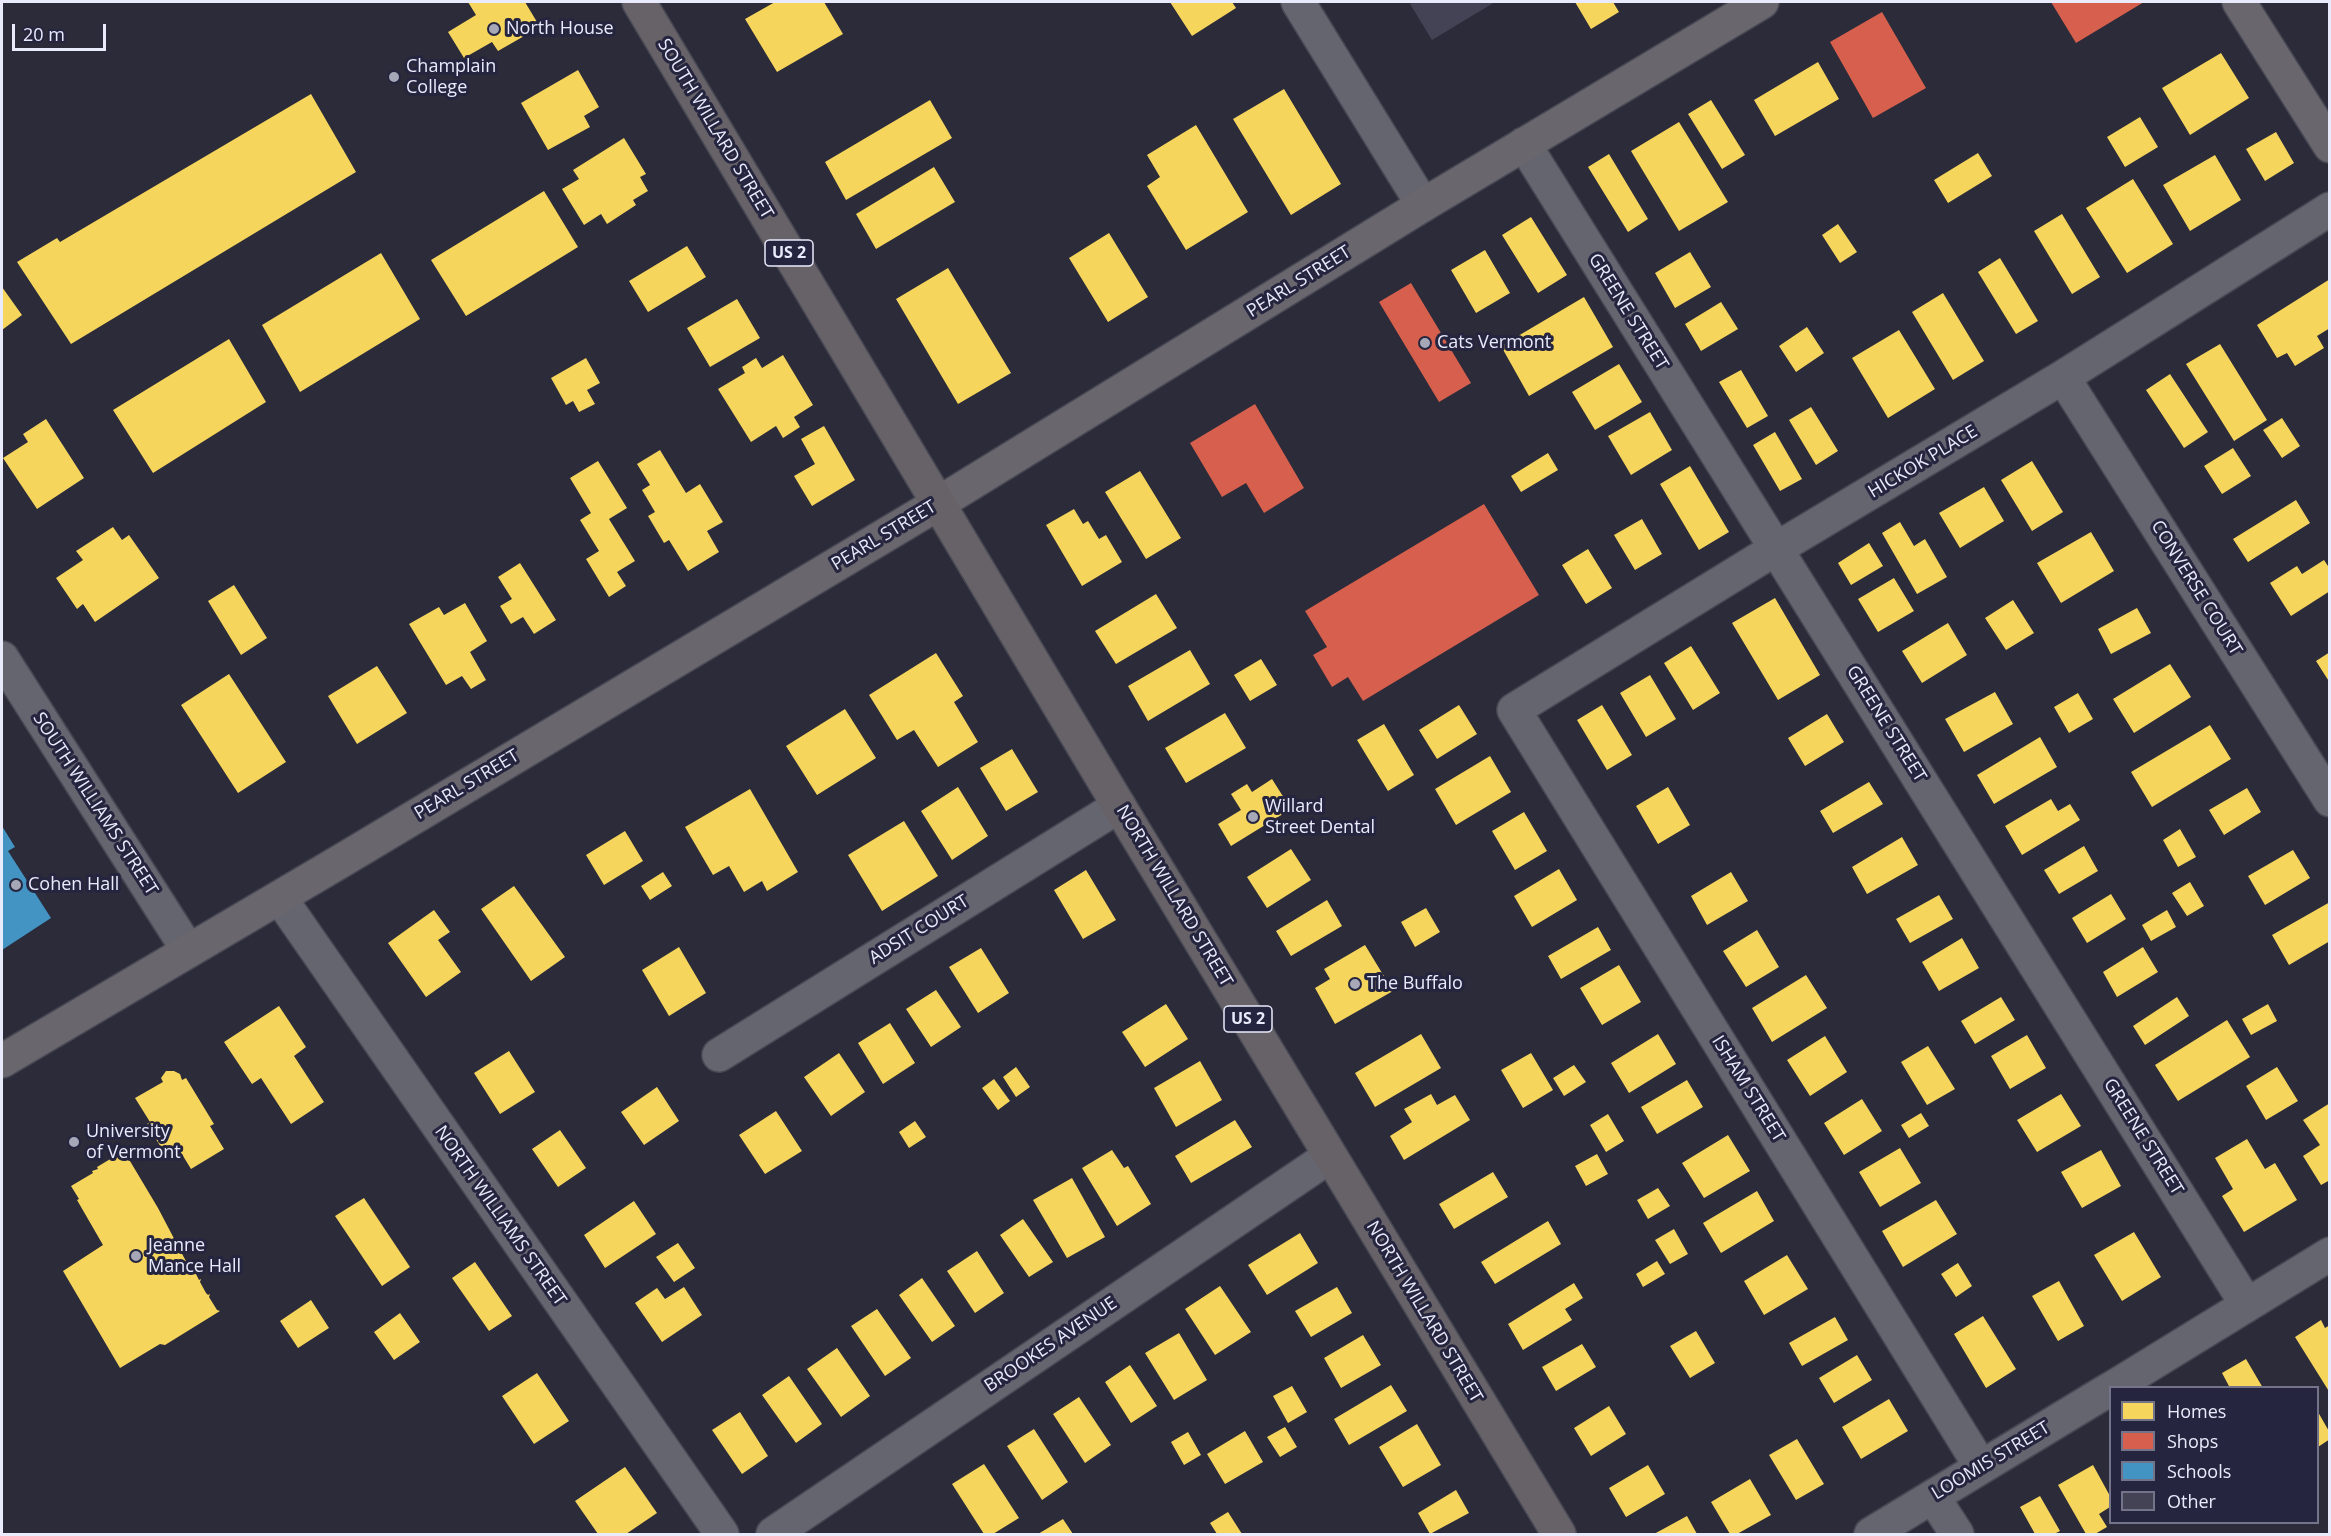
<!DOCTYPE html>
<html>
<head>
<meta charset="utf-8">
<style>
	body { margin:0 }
	#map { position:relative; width:2331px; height:1536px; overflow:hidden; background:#2b2b39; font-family:"Open Sans",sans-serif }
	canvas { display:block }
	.frame { position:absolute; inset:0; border:3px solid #e9eafb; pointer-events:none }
	.legend { position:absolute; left:2109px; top:1386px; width:210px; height:138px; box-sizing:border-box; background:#25253f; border:2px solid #73748a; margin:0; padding:8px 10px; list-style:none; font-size:18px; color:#e9eafb }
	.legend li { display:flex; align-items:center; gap:12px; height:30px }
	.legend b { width:30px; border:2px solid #73748a }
	.scale { position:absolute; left:12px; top:24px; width:94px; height:27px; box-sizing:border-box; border:3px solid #e9eafb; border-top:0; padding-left:8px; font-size:18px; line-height:21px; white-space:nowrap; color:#e9eafb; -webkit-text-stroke:4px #25253f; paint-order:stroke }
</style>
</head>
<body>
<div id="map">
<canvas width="2331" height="1536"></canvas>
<div class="frame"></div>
<ul class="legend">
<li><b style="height:16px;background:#f6d55c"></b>Homes</li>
<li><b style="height:16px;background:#d6604d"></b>Shops</li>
<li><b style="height:16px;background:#4393c3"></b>Schools</li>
<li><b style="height:16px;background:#434355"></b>Other</li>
</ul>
<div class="scale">20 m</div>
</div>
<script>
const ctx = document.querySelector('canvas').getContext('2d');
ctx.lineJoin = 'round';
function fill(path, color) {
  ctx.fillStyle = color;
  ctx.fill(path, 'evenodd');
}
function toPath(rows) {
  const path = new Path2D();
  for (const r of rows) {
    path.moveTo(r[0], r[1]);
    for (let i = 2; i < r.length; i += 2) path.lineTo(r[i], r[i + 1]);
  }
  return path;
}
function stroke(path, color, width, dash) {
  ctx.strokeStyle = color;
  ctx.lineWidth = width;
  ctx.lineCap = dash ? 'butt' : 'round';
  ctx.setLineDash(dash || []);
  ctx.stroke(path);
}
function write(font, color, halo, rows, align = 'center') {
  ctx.font = font + ' "Open Sans",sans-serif';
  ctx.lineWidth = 6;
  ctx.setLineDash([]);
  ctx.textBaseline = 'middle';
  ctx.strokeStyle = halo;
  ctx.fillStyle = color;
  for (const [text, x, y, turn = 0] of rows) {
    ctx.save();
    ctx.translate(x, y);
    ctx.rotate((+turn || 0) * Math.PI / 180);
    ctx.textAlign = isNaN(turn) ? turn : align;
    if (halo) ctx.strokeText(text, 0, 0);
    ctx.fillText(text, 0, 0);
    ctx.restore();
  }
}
fill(toPath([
	[468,2,525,2,540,27,498,51,492,42,464,58,448,32,476,15],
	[775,2,824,2,843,34,777,72,745,19],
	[1170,2,1232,2,1236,8,1192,36],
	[1575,2,1613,2,1619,12,1591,29],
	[2221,53,2249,98,2190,135,2162,88],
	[1818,62,1839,99,1775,136,1754,100],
	[578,70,599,107,584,116,590,127,548,150,521,103],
	[1284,89,1341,184,1291,215,1233,119],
	[311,94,356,172,71,344,17,262,57,238,60,242],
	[930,100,952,138,846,200,825,162],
	[1711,100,1745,155,1722,169,1688,114],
	[2140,117,2158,147,2125,167,2107,137],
	[1679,122,1728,202,1679,231,1631,151],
	[1196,125,1248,212,1186,250,1147,186,1160,177,1147,155],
	[2276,132,2294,163,2265,181,2246,149],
	[624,138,646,174,640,177,648,191,633,200,636,205,607,224,601,214,584,225,562,189,579,179,573,170],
	[1978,153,1992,176,1948,203,1934,180],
	[1609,154,1648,219,1628,232,1588,167],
	[2215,155,2241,200,2190,231,2163,185],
	[934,167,955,202,876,249,856,214],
	[2133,179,2173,244,2127,273,2086,208],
	[544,191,578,247,466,316,431,260],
	[2062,214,2100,277,2072,294,2034,231],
	[1531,217,1567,275,1538,293,1502,235],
	[1838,224,1857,252,1840,263,1822,235],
	[1109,233,1148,297,1108,322,1069,258],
	[687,246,706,277,648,312,629,281],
	[1485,250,1510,293,1476,313,1451,270],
	[1690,252,1711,287,1675,308,1655,273],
	[381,253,420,319,300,392,262,325],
	[2000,258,2038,321,2016,334,1978,272],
	[948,268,1011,373,958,404,896,299],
	[2330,279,2330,328,2317,336,2324,348,2295,366,2287,353,2277,358,2257,325],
	[2,287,22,315,2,330],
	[1943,293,1984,361,1953,380,1912,312],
	[1584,297,1613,347,1529,396,1501,346],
	[737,299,760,338,710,367,687,328],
	[1721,302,1738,329,1701,351,1685,324],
	[1807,327,1824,353,1796,372,1779,346],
	[1899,330,1935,389,1888,418,1852,358],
	[229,339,266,402,153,473,113,410],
	[2220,344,2267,420,2234,441,2186,364],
	[783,355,813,405,794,417,800,427,783,438,776,426,751,442,718,389,745,373,742,367,756,358,762,368],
	[586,358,600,383,587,390,595,404,579,412,573,401,566,405,551,378],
	[1619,364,1642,402,1595,430,1572,392],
	[1741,370,1768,416,1747,428,1719,382],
	[2170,374,2208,432,2184,448,2146,390],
	[1811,407,1838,451,1816,465,1789,420],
	[1650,412,1672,450,1631,475,1608,436],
	[2282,418,2300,446,2282,458,2263,430],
	[46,419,84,478,37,509,3,458,28,442,23,434],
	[824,426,855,480,812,506,794,476,815,464,801,439],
	[1775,432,1802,479,1780,491,1753,445],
	[2233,448,2251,476,2222,494,2204,466],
	[660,450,686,493,700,484,723,522,707,531,719,552,688,571,669,540,664,543,648,516,655,512,642,490,650,485,637,464],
	[1548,453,1558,470,1521,492,1511,476],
	[598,461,627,508,609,519,635,561,617,572,626,586,609,597,586,559,599,551,580,520,591,513,570,478],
	[2032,461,2063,512,2032,531,2001,480],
	[1690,466,1729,532,1699,550,1660,484],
	[1140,471,1181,538,1146,559,1105,492],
	[1984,487,2004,521,1960,548,1939,513],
	[2296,500,2310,523,2248,562,2233,539],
	[1074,509,1083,524,1088,521,1099,539,1106,535,1122,562,1082,586,1046,525],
	[1642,519,1662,554,1635,570,1614,535],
	[1900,522,1914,546,1925,539,1947,577,1917,594,1882,533],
	[113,527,122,540,129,535,159,578,95,622,83,604,77,609,56,578,83,560,76,551],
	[2091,532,2114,571,2061,603,2037,563],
	[1869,543,1883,566,1851,585,1838,563],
	[1588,549,1612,588,1586,604,1562,565],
	[2324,560,2330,569,2330,591,2291,616,2270,583,2297,566,2302,574],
	[520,563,556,620,534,634,523,617,511,624,500,606,512,599,498,577],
	[1894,578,1914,611,1878,632,1858,599],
	[234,585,267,638,241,655,208,601],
	[1156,594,1177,628,1116,664,1095,631],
	[1775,598,1820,675,1778,700,1732,623],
	[2013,600,2034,633,2006,650,1985,618],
	[465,603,487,641,470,652,486,680,471,689,462,676,446,685,409,624,439,607,444,615],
	[2137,608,2151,633,2111,654,2098,629],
	[1948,623,1967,655,1922,683,1902,651],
	[1691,646,1720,693,1693,710,1664,663],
	[1190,650,1210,684,1148,721,1128,686],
	[2330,652,2330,683,2316,661],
	[936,653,963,696,954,702,978,742,938,767,914,730,897,740,869,695],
	[1261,659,1277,685,1250,701,1234,675],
	[2170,664,2191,697,2134,733,2113,699],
	[377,666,407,713,357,744,328,696],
	[229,674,286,762,238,793,181,705],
	[1650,675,1676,719,1646,737,1620,693],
	[1995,692,2013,724,1964,752,1945,719],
	[2078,693,2093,719,2069,733,2054,707],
	[1459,705,1477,734,1437,759,1419,730],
	[1602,705,1632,755,1607,770,1577,720],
	[845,709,876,758,817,795,786,746],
	[1225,713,1246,748,1186,783,1165,748],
	[1827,714,1844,742,1805,766,1788,738],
	[1384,724,1414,775,1388,791,1357,740],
	[2210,725,2231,759,2152,807,2131,772],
	[2040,737,2057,767,1994,804,1977,775],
	[1012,749,1038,792,1006,811,980,768],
	[1490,756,1511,792,1456,825,1435,789],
	[1272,779,1291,809,1231,846,1218,824,1241,810,1231,794,1247,784,1252,792],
	[1869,782,1883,804,1833,833,1820,811],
	[958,787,988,836,952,860,921,811],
	[1668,787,1690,825,1658,844,1636,806],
	[2247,788,2261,812,2224,835,2209,810],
	[750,789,798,872,767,891,762,881,744,892,729,866,713,875,685,827],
	[2051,799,2058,811,2070,804,2080,820,2022,855,2005,826],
	[1524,812,1547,851,1515,870,1492,831],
	[904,821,938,876,882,911,848,855],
	[2180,829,2196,857,2178,867,2163,840],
	[625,831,643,861,604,885,586,855],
	[1902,837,1918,865,1867,894,1852,867],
	[2084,846,2098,871,2059,894,2044,870],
	[1291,849,1311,880,1267,908,1247,877],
	[2293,850,2310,878,2265,905,2248,876],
	[1559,869,1577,900,1532,927,1514,896],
	[1086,870,1116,920,1083,939,1054,890],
	[663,872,672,886,650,900,641,886],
	[1731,872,1748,901,1707,925,1691,896],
	[2190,882,2204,906,2187,916,2172,893],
	[514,886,565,957,531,981,481,909],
	[2111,894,2126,919,2087,943,2072,918],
	[1939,895,1953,919,1910,943,1896,919],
	[1327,900,1342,926,1291,956,1276,931],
	[2330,902,2330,941,2289,965,2272,935],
	[1426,908,1440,932,1415,947,1401,922],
	[434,910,450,932,438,940,461,972,426,997,388,943],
	[2167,910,2176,927,2151,941,2142,925],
	[1598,927,1611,950,1561,979,1548,956],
	[1757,930,1779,967,1746,987,1723,951],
	[1962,938,1979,968,1939,991,1922,962],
	[1365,945,1393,991,1335,1024,1315,988,1330,979,1324,969],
	[679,947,706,993,669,1016,642,970],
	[2143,947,2158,972,2117,997,2103,972],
	[981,948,1009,993,978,1013,949,967],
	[1619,965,1641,1002,1602,1025,1580,988],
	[1806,975,1827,1008,1772,1042,1752,1008],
	[936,990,961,1027,931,1047,906,1009],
	[2001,997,2015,1020,1975,1044,1961,1021],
	[2177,997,2189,1016,2145,1045,2133,1026],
	[1166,1004,1188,1039,1145,1067,1122,1032],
	[2268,1004,2277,1021,2251,1035,2242,1019],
	[279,1006,306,1047,294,1056,324,1102,291,1124,261,1078,252,1084,224,1042],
	[2227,1020,2250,1057,2178,1101,2155,1065],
	[890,1023,915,1063,883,1084,858,1043],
	[1421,1034,1441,1068,1375,1107,1355,1073],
	[1658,1034,1676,1064,1629,1093,1611,1063],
	[2027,1035,2046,1068,2010,1089,1991,1056],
	[1825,1036,1847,1072,1810,1096,1787,1060],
	[1928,1046,1955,1089,1927,1105,1901,1062],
	[509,1051,535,1092,500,1114,474,1073],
	[839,1053,865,1092,831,1116,804,1077],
	[1531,1053,1553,1090,1523,1108,1501,1070],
	[1200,1061,1222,1100,1176,1127,1154,1088],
	[1574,1065,1586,1082,1564,1096,1553,1078],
	[1016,1067,1030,1087,1016,1097,1003,1077],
	[2277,1067,2298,1101,2266,1120,2246,1086],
	[166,1071,174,1071,180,1074,182,1080,186,1078,214,1124,210,1126,224,1149,191,1169,180,1151,168,1159,147,1124,150,1122,135,1098,163,1082,161,1078],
	[994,1079,1010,1101,998,1110,982,1088],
	[1687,1080,1703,1107,1657,1134,1641,1107],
	[657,1087,679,1121,644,1145,621,1112],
	[1431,1094,1437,1105,1455,1095,1470,1120,1404,1160,1390,1136,1412,1122,1404,1109],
	[2061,1094,2081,1126,2037,1152,2017,1120],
	[1862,1099,1882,1131,1844,1155,1824,1123],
	[2330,1103,2330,1180,2321,1185,2303,1156,2320,1145,2303,1120],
	[776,1111,802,1151,765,1174,739,1135],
	[1921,1113,1929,1126,1909,1138,1901,1125],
	[1608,1114,1624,1141,1606,1152,1590,1125],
	[1235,1120,1252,1147,1191,1183,1175,1156],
	[915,1121,926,1137,909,1148,899,1132],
	[560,1130,586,1168,558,1187,532,1149],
	[1728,1135,1750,1171,1704,1198,1682,1163],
	[2247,1139,2265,1169,2275,1163,2297,1200,2244,1232,2222,1196,2233,1189,2215,1158],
	[1900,1148,1921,1183,1880,1207,1859,1172],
	[1112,1150,1124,1168,1128,1166,1151,1204,1117,1226,1082,1168],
	[2101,1150,2121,1186,2082,1208,2061,1172],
	[122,1152,127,1156,158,1208,189,1267,194,1270,199,1280,201,1279,200,1282,206,1293,208,1295,210,1294,209,1297,217,1310,220,1311,165,1345,160,1344,120,1368,63,1271,103,1245,77,1200,79,1199,71,1186,93,1173,92,1171,98,1169,97,1167],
	[1597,1154,1608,1174,1586,1186,1575,1166],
	[1493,1172,1508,1197,1454,1229,1439,1204],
	[1072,1178,1105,1237,1067,1258,1033,1200],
	[1658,1188,1670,1206,1648,1219,1637,1200],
	[1757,1191,1774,1221,1721,1253,1703,1223],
	[364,1198,410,1267,382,1286,335,1216],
	[1936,1200,1957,1234,1903,1267,1882,1231],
	[634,1201,656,1234,605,1268,584,1235],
	[1023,1219,1053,1262,1029,1277,1000,1235],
	[1548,1221,1561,1244,1495,1284,1481,1262],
	[1674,1229,1688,1254,1670,1264,1655,1240],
	[2134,1232,2161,1277,2122,1301,2094,1255],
	[1300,1233,1318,1263,1267,1295,1248,1265],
	[678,1243,695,1268,674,1282,656,1257],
	[977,1251,1004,1293,975,1313,947,1271],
	[1787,1255,1808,1289,1764,1315,1744,1281],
	[1657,1261,1665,1274,1643,1287,1636,1274],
	[475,1262,512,1316,489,1331,452,1278],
	[1958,1263,1972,1286,1956,1297,1941,1274],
	[922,1278,955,1326,932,1342,899,1295],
	[2059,1281,2084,1326,2058,1341,2032,1296],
	[1574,1283,1583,1298,1565,1309,1572,1320,1523,1350,1508,1324],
	[1220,1286,1251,1332,1215,1355,1185,1309],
	[684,1287,702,1315,662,1342,635,1303,657,1288,665,1299],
	[1337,1287,1352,1313,1311,1337,1295,1311],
	[311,1300,329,1328,298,1348,280,1321],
	[877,1309,911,1358,885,1376,851,1326],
	[400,1313,420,1342,394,1360,374,1332],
	[1983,1316,2016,1369,1986,1388,1954,1334],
	[1835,1317,1848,1340,1802,1366,1789,1343],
	[2321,1320,2325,1328,2330,1325,2330,1393,2295,1337],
	[1696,1331,1715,1363,1690,1378,1670,1346],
	[1179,1333,1207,1380,1174,1400,1145,1353],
	[1363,1335,1381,1365,1341,1388,1324,1358],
	[1582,1344,1596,1367,1556,1391,1542,1367],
	[837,1348,870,1396,841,1417,807,1369],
	[1857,1355,1872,1380,1834,1403,1819,1378],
	[2246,1359,2263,1388,2230,1388,2222,1373],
	[1130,1365,1157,1406,1131,1423,1105,1382],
	[537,1373,569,1421,534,1444,502,1396],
	[789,1376,822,1424,796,1443,762,1395],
	[1391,1385,1407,1411,1349,1445,1334,1419],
	[1292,1386,1307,1412,1288,1423,1273,1396],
	[1079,1397,1111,1445,1085,1463,1053,1414],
	[1889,1399,1908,1431,1861,1459,1842,1427],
	[1609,1406,1626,1434,1591,1456,1574,1428],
	[740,1412,768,1456,742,1474,712,1430],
	[2318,1412,2330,1433,2330,1439,2318,1447],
	[1417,1424,1441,1465,1403,1487,1379,1447],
	[1285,1427,1297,1447,1280,1457,1267,1437],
	[1034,1429,1068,1482,1042,1500,1007,1446],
	[1245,1431,1263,1462,1225,1484,1207,1454],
	[1188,1432,1201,1455,1184,1465,1171,1442],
	[1797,1439,1824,1484,1796,1500,1769,1455],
	[984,1464,1019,1518,993,1534,984,1534,952,1484],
	[1648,1465,1665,1494,1626,1517,1609,1488],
	[2093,1465,2110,1496,2110,1507,2099,1514,2107,1527,2095,1534,2086,1534,2058,1485],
	[625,1467,657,1513,626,1534,598,1534,575,1501],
	[1750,1479,1771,1515,1737,1534,1730,1534,1711,1502],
	[1456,1490,1469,1513,1430,1534,1418,1513],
	[2040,1496,2060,1531,2054,1534,2035,1534,2020,1507],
	[1228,1512,1242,1534,1217,1534,1210,1523],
	[1687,1516,1697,1534,1654,1534],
	[1063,1519,1073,1534,1038,1534]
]), '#f6d55c');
fill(toPath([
	[2051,2,2144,2,2076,43],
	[1882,12,1926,88,1873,118,1830,42],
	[1411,283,1471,383,1439,402,1379,302],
	[1255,404,1304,488,1264,513,1246,483,1222,497,1190,443],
	[1484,504,1539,595,1363,701,1348,677,1332,687,1313,655,1327,647,1305,611]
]), '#d6604d');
fill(toPath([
	[2,826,15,847,8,851,51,918,2,950]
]), '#4393c3');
fill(toPath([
	[1413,2,1495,2,1432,40,1410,4]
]), '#434355');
const street = toPath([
	[1298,2,1423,205],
	[1524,144,2247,1305],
	[2063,377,2330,800],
	[2,658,188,950],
	[280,898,722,1534],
	[719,1055,1119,806],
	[2112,1388,2330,1254],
	[1981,1467,1514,710,1756,561,2063,377,2330,209],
	[1933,1497,1957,1534],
	[773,1534,1330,1156],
	[1871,1534,2110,1389]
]);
const secondary = toPath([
	[2239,2,2330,146],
	[2,1061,341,861,939,503,1423,205,1762,2]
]);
const primary = toPath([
	[639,2,1119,806,1559,1534]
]);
stroke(street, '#474854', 36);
stroke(secondary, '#474854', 36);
stroke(primary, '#474854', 36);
stroke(street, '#656570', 33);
stroke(secondary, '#69666d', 33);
stroke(primary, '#676267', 33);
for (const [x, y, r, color] of [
	[494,29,6,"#a6a7b7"],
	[394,77,6,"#a6a7b7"],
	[1425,343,6,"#a6a7b7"],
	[1253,817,6,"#a6a7b7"],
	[16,885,6,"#a6a7b7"],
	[1355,984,6,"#a6a7b7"],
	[74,1142,6,"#a6a7b7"],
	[136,1256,6,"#a6a7b7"]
]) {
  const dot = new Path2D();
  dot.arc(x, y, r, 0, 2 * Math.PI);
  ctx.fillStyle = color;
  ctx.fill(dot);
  stroke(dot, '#25253f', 2);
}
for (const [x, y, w] of [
	[789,253,48],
	[1248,1019,48]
]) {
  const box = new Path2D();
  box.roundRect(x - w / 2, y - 13, w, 26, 4.5);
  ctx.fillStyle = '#25253f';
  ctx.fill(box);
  stroke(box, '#e9eafb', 1.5);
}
write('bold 16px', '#e9eafb', null, [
	["US 2",789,253],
	["US 2",1248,1019]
]);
write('18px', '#e9eafb', '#25253f', [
	["North House",506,29],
	["Champlain",406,67],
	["College",406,88],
	["Cats Vermont",1437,343],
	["Willard",1265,807],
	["Street Dental",1265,828],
	["Cohen Hall",28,885],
	["The Buffalo",1367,984],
	["University",86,1132],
	["of Vermont",86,1153],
	["Jeanne",148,1246],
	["Mance Hall",148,1267]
], 'left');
write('18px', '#e9eafb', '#25253f', [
	["SOUTH WILLARD STREET",715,129,59],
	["PEARL STREET",1299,282,-32],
	["GREENE STREET",1628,312,58],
	["HICKOK PLACE",1923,462,-31],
	["PEARL STREET",884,536,-31],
	["CONVERSE COURT",2196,588,58],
	["GREENE STREET",1886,724,58],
	["PEARL STREET",467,785,-31],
	["SOUTH WILLIAMS STREET",95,804,57],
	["NORTH WILLARD STREET",1174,896,59],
	["ADSIT COURT",919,930,-32],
	["ISHAM STREET",1748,1089,58],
	["GREENE STREET",2143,1137,58],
	["NORTH WILLIAMS STREET",500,1216,55],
	["NORTH WILLARD STREET",1424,1312,59],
	["BROOKES AVENUE",1051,1345,-34],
	["LOOMIS STREET",1991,1461,-31]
]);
</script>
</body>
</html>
